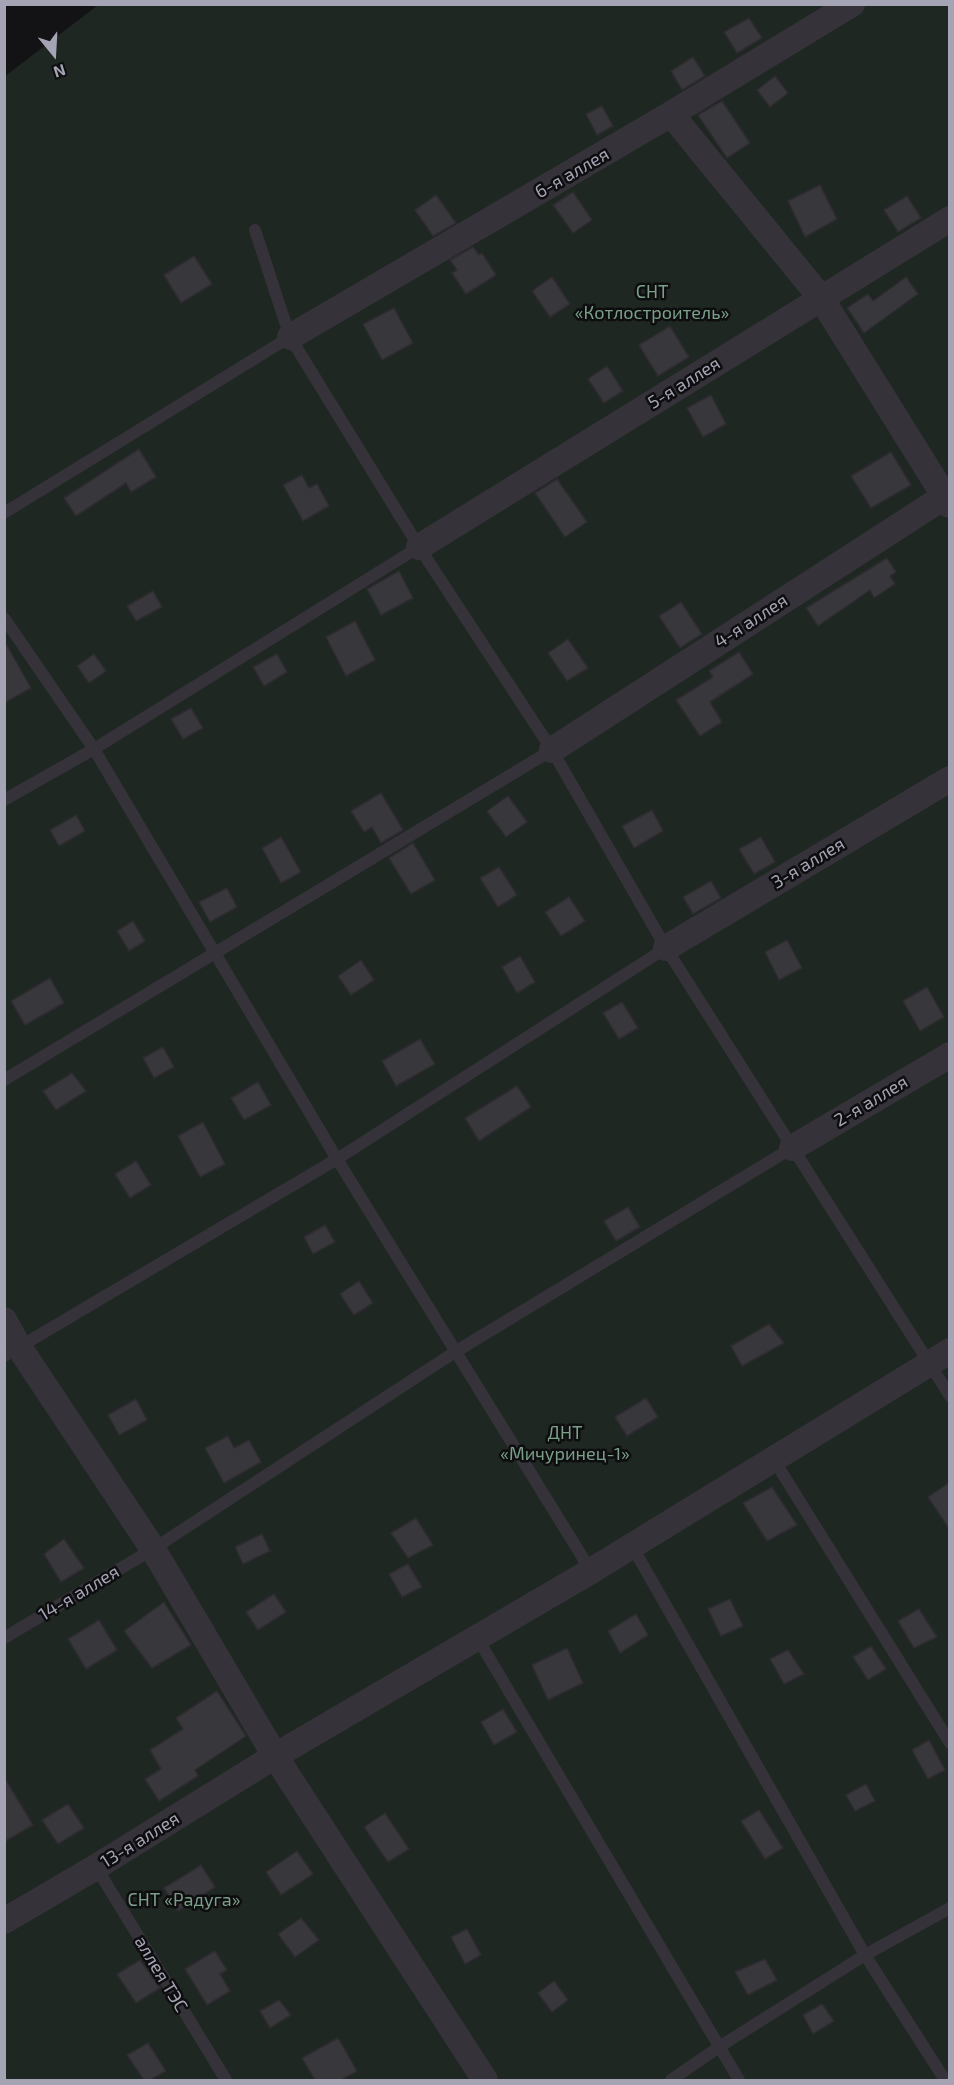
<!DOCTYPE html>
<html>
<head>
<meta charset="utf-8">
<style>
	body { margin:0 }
	#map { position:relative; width:954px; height:2085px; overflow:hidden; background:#131214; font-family:"Exo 2",sans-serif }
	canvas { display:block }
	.frame { position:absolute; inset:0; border:6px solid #a5a4b5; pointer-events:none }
	.north { position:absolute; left:24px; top:24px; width:60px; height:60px; -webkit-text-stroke:4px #0e0d0f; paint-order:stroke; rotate:162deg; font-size:16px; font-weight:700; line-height:24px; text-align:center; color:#a5a4b5 }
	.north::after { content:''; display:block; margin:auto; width:21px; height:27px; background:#a5a4b5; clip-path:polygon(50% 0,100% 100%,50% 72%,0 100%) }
</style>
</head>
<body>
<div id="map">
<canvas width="954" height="2085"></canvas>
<div class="frame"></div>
<div class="north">N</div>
</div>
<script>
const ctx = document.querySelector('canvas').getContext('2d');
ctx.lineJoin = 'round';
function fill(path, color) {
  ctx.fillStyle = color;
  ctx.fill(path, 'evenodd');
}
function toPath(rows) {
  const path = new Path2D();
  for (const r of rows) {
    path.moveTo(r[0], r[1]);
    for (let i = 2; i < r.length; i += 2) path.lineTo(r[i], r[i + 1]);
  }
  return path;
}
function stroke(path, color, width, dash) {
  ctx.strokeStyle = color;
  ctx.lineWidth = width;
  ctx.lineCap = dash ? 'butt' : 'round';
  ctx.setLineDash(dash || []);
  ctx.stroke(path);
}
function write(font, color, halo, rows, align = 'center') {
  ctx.font = font + ' "Exo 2",sans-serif';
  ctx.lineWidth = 5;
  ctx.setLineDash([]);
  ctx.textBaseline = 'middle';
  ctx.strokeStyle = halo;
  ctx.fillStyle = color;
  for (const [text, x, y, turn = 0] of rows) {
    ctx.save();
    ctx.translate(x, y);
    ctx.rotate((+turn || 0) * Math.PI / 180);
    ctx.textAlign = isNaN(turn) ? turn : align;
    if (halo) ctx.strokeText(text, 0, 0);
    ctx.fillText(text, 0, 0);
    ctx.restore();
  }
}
fill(toPath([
	[98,5,949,5,949,2080,5,2080,4,77]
]), '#1f2723');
const building = toPath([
	[749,18,762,38,737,53,724,32,749,18],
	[693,57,705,76,682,90,671,71,693,57],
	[775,76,788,93,770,107,757,90,775,76],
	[722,101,750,143,727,158,698,115,722,101],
	[602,106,613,126,597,135,586,114,602,106],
	[820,185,837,219,805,237,788,201,820,185],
	[573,192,592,220,573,233,553,205,573,192],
	[436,195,456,223,433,236,415,210,436,195],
	[907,196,921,218,898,232,884,210,907,196],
	[473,247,479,255,482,253,496,275,466,294,452,273,457,270,450,260,473,247],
	[194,256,212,284,181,303,164,275,194,256],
	[552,277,570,304,550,317,532,291,552,277],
	[906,277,918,294,864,333,847,308,868,294,873,301,906,277],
	[394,308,413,343,382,360,363,324,394,308],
	[670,326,689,357,658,376,639,345,670,326],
	[607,366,623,391,604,403,588,379,607,366],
	[711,395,726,424,703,437,687,408,711,395],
	[139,449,156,477,131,492,126,483,76,516,64,498,139,449],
	[891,452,911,485,871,508,851,476,891,452],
	[302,475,309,488,317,484,329,506,303,521,283,485,302,475],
	[557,479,587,522,565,537,535,493,557,479],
	[887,558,896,572,890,576,895,584,874,598,870,590,818,626,806,608,887,558],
	[399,571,413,598,381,615,367,589,399,571],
	[153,591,162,607,136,621,127,606,153,591],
	[681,602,702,634,680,648,659,616,681,602],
	[355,621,375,660,346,676,326,637,355,621],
	[568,639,588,668,567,681,548,653,568,639],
	[4,640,31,688,4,703,4,640],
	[739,652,753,674,710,702,722,722,700,736,676,700,713,677,709,671,739,652],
	[94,654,106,671,89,683,77,666,94,654],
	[277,654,287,672,264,686,253,667,277,654],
	[191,708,203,728,183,739,171,719,191,708],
	[381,793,403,830,381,843,372,827,364,832,351,811,381,793],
	[508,796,527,822,506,837,487,811,508,796],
	[652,810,663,831,634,848,622,826,652,810],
	[76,815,85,831,59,846,50,830,76,815],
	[281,837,301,872,281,883,262,848,281,837],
	[761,837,775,862,754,874,739,849,761,837],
	[413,843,435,880,411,894,389,858,413,843],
	[499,867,517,895,498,907,480,878,499,867],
	[711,881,721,898,693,914,683,897,711,881],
	[227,888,237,907,210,922,199,902,227,888],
	[569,897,585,921,561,936,545,912,569,897],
	[133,921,145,941,129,951,117,931,133,921],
	[787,940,802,968,779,980,765,952,787,940],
	[520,956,535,982,517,993,502,967,520,956],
	[361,960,374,980,351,995,338,976,361,960],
	[50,978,64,1003,25,1025,11,1001,50,978],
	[927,987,944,1017,920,1031,903,1001,927,987],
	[622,1002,638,1028,619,1039,603,1013,622,1002],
	[420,1039,435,1064,396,1086,382,1061,420,1039],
	[163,1047,174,1067,154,1078,143,1058,163,1047],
	[72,1073,86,1091,56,1110,43,1091,72,1073],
	[258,1082,271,1105,244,1120,231,1098,258,1082],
	[517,1086,531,1107,479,1141,465,1118,517,1086],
	[203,1122,225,1164,200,1177,178,1136,203,1122],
	[136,1161,151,1185,130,1198,115,1174,136,1161],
	[628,1207,640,1227,616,1241,604,1221,628,1207],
	[325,1225,335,1242,313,1254,304,1237,325,1225],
	[359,1281,373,1303,354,1315,340,1294,359,1281],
	[769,1324,784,1343,742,1366,731,1346,769,1324],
	[646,1398,658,1417,627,1436,615,1417,646,1398],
	[136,1399,147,1420,119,1435,108,1415,136,1399],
	[228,1436,234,1448,249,1440,261,1462,224,1483,205,1448,228,1436],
	[950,1482,950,1530,928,1497,950,1482],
	[772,1487,797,1525,767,1541,743,1503,772,1487],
	[416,1518,433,1545,408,1558,391,1533,416,1518],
	[262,1534,270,1551,243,1564,235,1547,262,1534],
	[64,1539,84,1568,61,1582,44,1554,64,1539],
	[408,1564,422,1587,402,1597,389,1574,408,1564],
	[274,1594,286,1612,258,1630,246,1612,274,1594],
	[730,1599,743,1626,721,1636,708,1609,730,1599],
	[164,1602,191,1645,152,1668,124,1631,164,1602],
	[919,1609,937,1637,914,1648,898,1621,919,1609],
	[636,1614,648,1635,620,1653,608,1631,636,1614],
	[99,1620,117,1650,86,1669,68,1639,99,1620],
	[871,1646,886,1669,868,1680,853,1657,871,1646],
	[567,1648,583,1683,548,1700,532,1665,567,1648],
	[788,1650,804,1674,784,1684,770,1659,788,1650],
	[217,1691,246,1736,195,1770,198,1776,159,1801,145,1779,161,1769,150,1750,183,1729,176,1718,217,1691],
	[503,1709,517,1732,494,1745,481,1722,503,1709],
	[929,1740,945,1770,928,1779,912,1750,929,1740],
	[4,1777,33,1825,4,1842,4,1777],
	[866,1784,875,1801,855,1811,846,1795,866,1784],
	[68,1804,84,1828,58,1844,42,1820,68,1804],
	[759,1810,783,1848,765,1859,741,1821,759,1810],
	[385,1813,409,1849,388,1862,364,1827,385,1813],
	[297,1851,313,1874,281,1895,266,1872,297,1851],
	[201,1865,215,1887,178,1911,164,1888,201,1865],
	[301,1918,319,1940,295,1957,278,1934,301,1918],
	[467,1929,481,1955,465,1964,451,1937,467,1929],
	[215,1951,227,1970,220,1974,230,1991,207,2005,185,1969,215,1951],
	[765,1959,777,1980,748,1995,735,1972,765,1959],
	[140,1960,160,1988,136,2003,117,1974,140,1960],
	[554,1981,568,2000,552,2012,538,1993,554,1981],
	[279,2000,291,2015,270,2028,260,2011,279,2000],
	[822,2004,834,2021,813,2034,803,2015,822,2004],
	[338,2038,357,2071,341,2080,315,2080,302,2058,338,2038],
	[148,2043,166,2071,150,2080,144,2080,127,2055,148,2043]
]);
fill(building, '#38373c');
stroke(building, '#2e2c30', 1.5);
stroke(toPath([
	[255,230,290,337,419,547,552,750,666,948,950,1396],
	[4,513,290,337],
	[4,618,94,749,337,1159,591,1571],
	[4,800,94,749,419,547],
	[4,1080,552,750],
	[4,1356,337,1159,666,948],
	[774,1460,950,1743],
	[632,1546,865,1955,945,2080],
	[4,1638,153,1549,455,1352,792,1148],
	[478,1639,739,2080],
	[96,1867,226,2080],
	[671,2080,719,2047,865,1955,950,1908]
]), '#353339', 12);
stroke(toPath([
	[671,114,821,298,950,505],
	[290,337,671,114,852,4],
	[419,547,950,219],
	[552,750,950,493],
	[666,948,950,779],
	[792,1148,950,1055],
	[4,1320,19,1347,153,1549,275,1756,485,2080],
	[4,1921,96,1867,275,1756,591,1571,950,1351]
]), '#353339', 26);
write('18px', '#a5a4b5', '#0e0d0f', [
	["6-я аллея",572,173,-30],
	["5-я аллея",684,383,-32],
	["4-я аллея",751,621,-33],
	["3-я аллея",808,863,-31],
	["2-я аллея",871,1101,-31],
	["14-я аллея",79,1593,-31],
	["13-я аллея",140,1840,-32],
	["аллея ТЭС",161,1974,59]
]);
write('18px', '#7ba08a', '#0e0d0f', [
	["СНТ",652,292],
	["«Котлостроитель»",652,313],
	["ДНТ",565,1433],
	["«Мичуринец-1»",565,1454],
	["СНТ «Радуга»",184,1900]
]);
</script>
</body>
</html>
